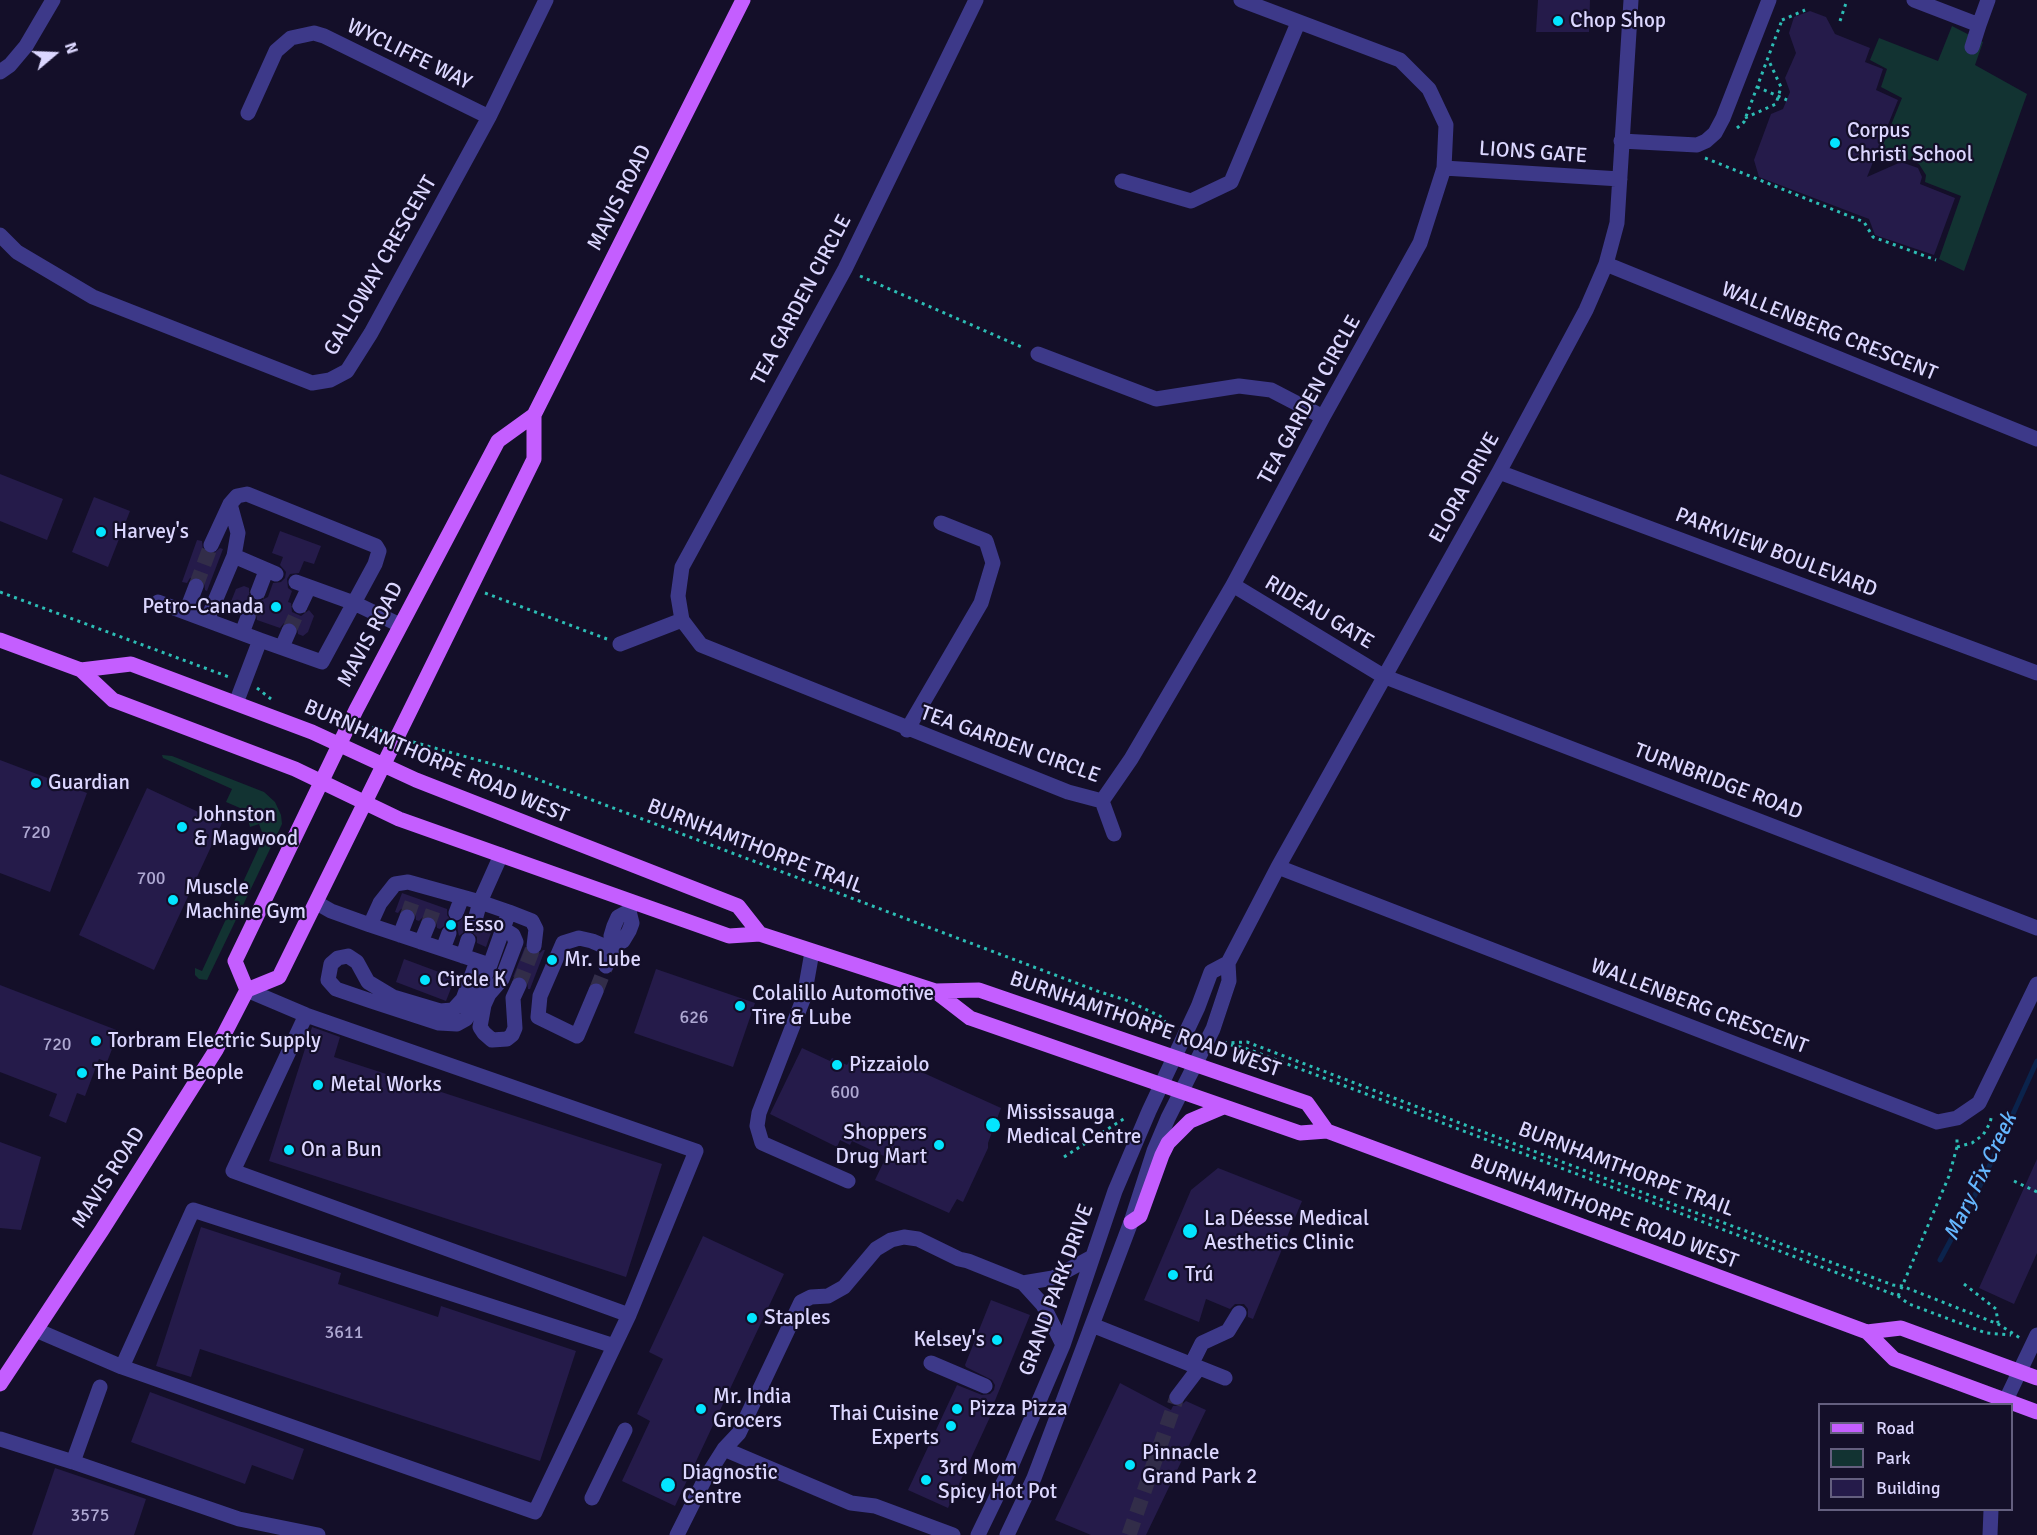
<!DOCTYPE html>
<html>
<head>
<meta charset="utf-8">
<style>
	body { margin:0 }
	#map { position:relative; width:2037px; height:1535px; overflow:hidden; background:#140f29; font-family:Signika,sans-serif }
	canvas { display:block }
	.legend { position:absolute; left:1818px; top:1403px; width:195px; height:108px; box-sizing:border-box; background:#140f29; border:2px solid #645f7f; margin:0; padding:8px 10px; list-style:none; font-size:18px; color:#dcd7ff }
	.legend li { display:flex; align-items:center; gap:12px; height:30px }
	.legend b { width:30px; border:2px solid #645f7f }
	.north { position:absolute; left:24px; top:24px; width:60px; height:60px; -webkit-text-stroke:4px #140f29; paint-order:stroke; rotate:71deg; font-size:16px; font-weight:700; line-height:24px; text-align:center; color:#dcd7ff }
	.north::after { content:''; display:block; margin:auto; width:21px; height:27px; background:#dcd7ff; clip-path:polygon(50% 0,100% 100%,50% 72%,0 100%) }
</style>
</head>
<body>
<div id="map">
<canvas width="2037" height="1535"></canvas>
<ul class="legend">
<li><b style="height:8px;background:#c45eff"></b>Road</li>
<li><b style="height:16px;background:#123332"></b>Park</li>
<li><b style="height:16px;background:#251b4a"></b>Building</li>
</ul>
<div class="north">N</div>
</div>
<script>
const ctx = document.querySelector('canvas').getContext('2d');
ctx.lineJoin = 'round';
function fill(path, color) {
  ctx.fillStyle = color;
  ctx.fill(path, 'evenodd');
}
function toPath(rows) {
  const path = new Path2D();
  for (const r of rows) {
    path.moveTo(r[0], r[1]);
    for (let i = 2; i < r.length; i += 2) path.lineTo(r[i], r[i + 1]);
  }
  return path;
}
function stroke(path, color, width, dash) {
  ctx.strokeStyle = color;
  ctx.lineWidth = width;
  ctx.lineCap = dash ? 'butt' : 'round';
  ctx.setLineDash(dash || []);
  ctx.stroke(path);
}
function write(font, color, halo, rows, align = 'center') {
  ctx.font = font + ' Signika,sans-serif';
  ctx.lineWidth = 4.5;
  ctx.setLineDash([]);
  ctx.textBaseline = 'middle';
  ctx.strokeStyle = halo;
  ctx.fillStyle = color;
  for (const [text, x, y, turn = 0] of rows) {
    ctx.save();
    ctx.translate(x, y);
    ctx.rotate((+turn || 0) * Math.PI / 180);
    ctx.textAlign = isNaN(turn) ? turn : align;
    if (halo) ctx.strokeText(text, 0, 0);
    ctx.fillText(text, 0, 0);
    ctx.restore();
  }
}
fill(toPath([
	[1952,26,1983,42,1975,65,2027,94,1964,271,1939,259,1961,196,1925,182,1926,175,1919,164,1903,157,1888,161,1878,157,1902,98,1881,87,1887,69,1870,60,1879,38,1938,61],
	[162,755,172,756,264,792,275,802,281,815,282,824,207,980,199,979,195,975,195,968,202,971,262,841,262,832,259,824,250,827,247,816,240,808,226,802,232,789,163,758]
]), '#123332');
stroke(toPath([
	[1940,1260,1983,1180,2037,1061]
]), '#0b234c', 5);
fill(toPath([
	[1538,0,1590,0,1589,32,1536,32],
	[1810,11,1826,17,1835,34,1870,48,1865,62,1883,69,1876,90,1898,100,1867,177,1901,162,1918,168,1922,177,1920,184,1955,198,1934,255,1875,235,1869,219,1759,177,1754,160,1771,114,1783,109,1790,92,1785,78,1796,53,1789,33,1794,17],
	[0,474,63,499,47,540,0,521],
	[94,497,130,511,108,567,72,552],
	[280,531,321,546,314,564,304,561,299,573,290,574,287,579,288,588,292,591,288,602,291,603,292,612,301,616,309,610,314,616,308,632,303,636,298,634,297,626,293,622,284,623,280,628,257,620,256,611,251,608,242,609,239,614,233,612,230,604,236,589,244,586,249,588,249,594,251,599,260,601,268,597,273,583,281,582,285,578,286,572,280,565,283,557,272,553],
	[197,540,202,541,203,550,207,554,212,555,220,548,223,549,207,591,205,590,204,580,199,577,190,578,187,583,182,582],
	[0,760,87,793,50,892,0,873],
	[147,788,222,823,154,970,79,935],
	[402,893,447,909,447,915,452,922,458,922,465,916,466,923,472,929,478,929,484,923,493,927,486,947,477,943,477,937,471,931,465,931,459,936,457,927,453,924,447,924,440,929,437,928,436,920,431,916,423,917,419,921,416,920,415,911,410,908,401,909,398,913,395,912],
	[525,947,528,953,532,956,538,955,543,950,545,950,530,989,528,989,527,980,524,976,519,975,513,977],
	[404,959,455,978,446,1001,396,982],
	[656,969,755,1003,733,1067,634,1033],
	[0,985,119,1031,107,1062,99,1059,85,1096,77,1093,66,1123,49,1116,57,1094,0,1072],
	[312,1027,340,1037,334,1057,662,1164,626,1277,269,1161],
	[802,1048,830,1061,832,1058,847,1065,850,1059,865,1066,867,1061,884,1069,887,1062,903,1070,906,1065,1001,1108,988,1143,988,1148,963,1202,957,1199,949,1213,875,1180,886,1157,852,1141,850,1145,840,1140,837,1147,770,1114],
	[0,1142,41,1157,21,1230,0,1228],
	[2037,1159,2037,1253,2014,1304,1979,1288],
	[1218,1168,1302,1201,1253,1319,1248,1317,1248,1309,1244,1304,1235,1304,1230,1309,1206,1299,1199,1322,1144,1300,1191,1190],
	[201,1227,341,1273,338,1284,438,1317,441,1306,576,1351,540,1461,200,1349,191,1377,156,1366],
	[703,1236,784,1274,675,1506,622,1481,650,1421,637,1414,663,1359,649,1352],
	[991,1300,1030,1315,994,1403,996,1404,948,1508,908,1490,957,1385,982,1395,990,1394,994,1390,995,1385,992,1380,966,1367,965,1365],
	[1120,1383,1171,1410,1173,1406,1180,1406,1186,1401,1206,1410,1146,1535,1091,1535,1055,1520],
	[150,1392,304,1449,293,1480,252,1465,245,1484,131,1442],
	[55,1468,146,1499,134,1535,32,1535]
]), '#251b4a');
stroke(toPath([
	[196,586,211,545],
	[248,617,258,592],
	[289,631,300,606],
	[407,917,414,897],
	[428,925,435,905],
	[519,985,534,946],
	[596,991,606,966],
	[1129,1535,1177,1397]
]), '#322d49', 15, [15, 8]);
stroke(toPath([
	[1782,20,1805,10],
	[1840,21,1847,0],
	[1757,87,1787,100],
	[1745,118,1776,104,1781,87,1768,59],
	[1737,128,1744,122,1782,20],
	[1705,158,1864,222,1873,237,1936,260],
	[860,276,1024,348],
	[0,592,229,677],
	[485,593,607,639],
	[257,688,271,699],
	[305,711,325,710,337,714],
	[365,725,382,731],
	[413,742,510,769,1100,992,1126,1000,1160,1016,1168,1025,1172,1026],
	[1224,1043,1247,1042,1686,1209,1893,1285,1902,1286,1998,1324,2020,1338],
	[1231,1045,1245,1048,1898,1296,1909,1304,1986,1333,2011,1335],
	[1957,1147,1972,1143,1983,1135,1990,1123,1992,1114],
	[1064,1157,1125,1118],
	[2014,1181,2037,1192],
	[1964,1284,1996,1309,1998,1323],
	[1898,1296,1949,1176,1957,1147,1957,1135]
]), '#2dbdb5', 3, [3, 4.5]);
stroke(toPath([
	[976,0,845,269,682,567,678,596,682,620,701,645,1068,792,1102,801],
	[1914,0,1979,25,1988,0],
	[1972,47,1979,25],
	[0,72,10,65,26,46,53,0],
	[248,113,276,51,291,38,314,33,324,36,489,117],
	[1621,141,1697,145,1706,141,1715,133,1723,118,1769,0],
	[1444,168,1620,179],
	[1122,181,1191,201,1231,182,1298,23],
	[0,235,17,252,93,297,312,383,330,380,347,371,371,333,489,117,546,0],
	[1606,264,2037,439],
	[1038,354,1156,399,1239,386,1271,390,1323,417],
	[1499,472,2037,673],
	[230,504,238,533,234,556],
	[211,545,230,504,237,496,247,494,376,546,379,551,375,564,322,662,260,640,236,703],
	[296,582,354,603,400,625],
	[1233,585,1383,676,2037,928],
	[258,592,266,571],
	[158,602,260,640],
	[300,606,309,587],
	[186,612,196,586],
	[207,620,234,556,276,574],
	[242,633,248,617],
	[620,644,682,620],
	[282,647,289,631],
	[907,730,981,603,993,563,986,541,941,523],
	[1102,801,1131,759,1233,585,1323,417,1420,243,1444,168,1446,125,1429,89,1400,60,1241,0],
	[1102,801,1114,834],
	[1278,867,1937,1122,1957,1118,1979,1103,2037,984],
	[317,903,331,911,370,925,380,903,395,884,408,882,480,902,501,855],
	[509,912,532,921,536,929,534,946],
	[456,913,462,897],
	[370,925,490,965,509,912,480,902,475,920],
	[503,929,513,935,516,942,502,979,489,994,484,1005,480,1027,484,1033,492,1040,507,1039,512,1035,515,1028,513,998,519,985],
	[400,935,407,917],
	[421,942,428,925],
	[615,944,611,936,614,926,618,917,629,911],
	[443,949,449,933],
	[812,952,804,997,759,1113,757,1126,762,1143,848,1181],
	[463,956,468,940],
	[477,961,463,999,453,1010,440,1011,393,997,368,982,357,962,348,956,338,958,331,964,328,980,336,989,371,1001,439,1023,457,1024,466,1019,490,965],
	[606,966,615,944,623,941,629,931,632,923,629,911,633,903],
	[596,991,577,1036,538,1017,540,996,563,943,579,938,592,941,613,950],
	[306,1015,233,1171,629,1315],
	[1023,1283,1053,1278,1092,1257],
	[1092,1325,1225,1378],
	[36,1330,122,1367,535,1512,629,1315,696,1151,306,1015,247,990],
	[931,1363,985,1386],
	[1191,1365,1202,1343,1228,1331,1239,1313],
	[122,1367,193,1210,614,1346],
	[1177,1397,1199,1368],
	[2004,1404,2037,1335],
	[0,1439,73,1462,239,1519,318,1535],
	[724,1449,851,1503,875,1506,953,1535],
	[73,1462,100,1387],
	[592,1498,625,1430],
	[677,1535,705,1479,724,1449,739,1433,801,1302,811,1297,828,1296,844,1287,876,1249,891,1240,904,1237,918,1239,959,1259,968,1261,1023,1283,1043,1305,1063,1345],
	[978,1535,1009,1471,1063,1345,1115,1191,1149,1111,1198,1007,1211,972,1228,963],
	[1007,1535,1034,1478,1131,1222,1154,1151,1168,1118,1213,1029,1229,981,1228,963,1278,867,1499,472,1586,310,1606,264,1617,223,1631,0],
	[1990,1535,1991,1510]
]), '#3d3989', 15);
stroke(toPath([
	[0,640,81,670,113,700,295,769,399,819,729,936,760,934,935,991,979,990,1307,1103,1327,1131],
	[81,670,131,664,312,732,416,780,738,906,760,934],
	[247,990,235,961,356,710,498,441,534,415],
	[935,991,970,1018,1300,1133,1327,1131,1867,1332,1894,1359,2037,1412],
	[1131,1222,1140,1216,1162,1155,1168,1143,1190,1121,1223,1107],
	[1867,1332,1901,1328,2037,1378],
	[0,1384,102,1230,216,1050,247,990,279,977,534,459,534,415,743,0]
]), '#c45eff', 15);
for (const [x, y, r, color] of [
	[1558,21,6,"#03e5ff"],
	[1835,143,6,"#03e5ff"],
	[101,532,6,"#03e5ff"],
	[276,607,6,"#03e5ff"],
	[36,783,6,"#03e5ff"],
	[182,827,6,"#03e5ff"],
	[173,900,6,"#03e5ff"],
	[451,925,6,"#03e5ff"],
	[552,960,6,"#03e5ff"],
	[425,980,6,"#03e5ff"],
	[740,1006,6,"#03e5ff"],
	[96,1041,6,"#03e5ff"],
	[837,1065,6,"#03e5ff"],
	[82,1073,6,"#03e5ff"],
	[318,1085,6,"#03e5ff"],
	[993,1125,8,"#03e5ff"],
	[939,1145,6,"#03e5ff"],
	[289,1150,6,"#03e5ff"],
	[1190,1231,8,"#03e5ff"],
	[1173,1275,6,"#03e5ff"],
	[752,1318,6,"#03e5ff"],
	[997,1340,6,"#03e5ff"],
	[701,1409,6,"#03e5ff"],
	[957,1409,6,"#03e5ff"],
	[951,1426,6,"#03e5ff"],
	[1130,1465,6,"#03e5ff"],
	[926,1480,6,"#03e5ff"],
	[668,1485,8,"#03e5ff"]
]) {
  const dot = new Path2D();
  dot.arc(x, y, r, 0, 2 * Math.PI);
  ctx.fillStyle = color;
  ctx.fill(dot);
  stroke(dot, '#140f29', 2);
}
write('18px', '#aea8d2', null, [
	["720",36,833],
	["700",151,879],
	["626",694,1018],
	["720",57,1045],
	["600",845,1093],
	["3611",344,1333],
	["3575",90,1516]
]);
write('21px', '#dcd7ff', '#140f29', [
	["Chop Shop",1570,21],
	["Corpus",1847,131],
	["Christi School",1847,155],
	["Harvey's",113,532],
	["Petro-Canada",264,607,"right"],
	["Guardian",48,783],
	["Johnston",194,815],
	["& Magwood",194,839],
	["Muscle",185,888],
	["Machine Gym",185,912],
	["Esso",463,925],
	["Mr. Lube",564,960],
	["Circle K",437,980],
	["Colalillo Automotive",752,994],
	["Tire & Lube",752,1018],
	["Torbram Electric Supply",108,1041],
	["Pizzaiolo",849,1065],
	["The Paint Beople",94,1073],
	["Metal Works",330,1085],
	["Mississauga",1006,1113],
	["Medical Centre",1006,1137],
	["Shoppers",927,1133,"right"],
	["Drug Mart",927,1157,"right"],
	["On a Bun",301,1150],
	["La Déesse Medical",1204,1219],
	["Aesthetics Clinic",1204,1243],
	["Trú",1185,1275],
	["Staples",764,1318],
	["Kelsey's",985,1340,"right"],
	["Mr. India",713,1397],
	["Grocers",713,1421],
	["Pizza Pizza",969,1409],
	["Thai Cuisine",939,1414,"right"],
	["Experts",939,1438,"right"],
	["Pinnacle",1142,1453],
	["Grand Park 2",1142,1477],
	["3rd Mom",938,1468],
	["Spicy Hot Pot",938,1492],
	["Diagnostic",682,1473],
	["Centre",682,1497]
], 'left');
write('21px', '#dcd7ff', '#140f29', [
	["WYCLIFFE WAY",409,55,26],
	["LIONS GATE",1533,153,4],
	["MAVIS ROAD",620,198,-63],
	["GALLOWAY CRESCENT",381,266,-60],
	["TEA GARDEN CIRCLE",802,300,-62],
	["WALLENBERG CRESCENT",1829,332,22],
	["TEA GARDEN CIRCLE",1310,400,-61],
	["ELORA DRIVE",1465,488,-61],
	["PARKVIEW BOULEVARD",1776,553,21],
	["RIDEAU GATE",1319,613,31],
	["MAVIS ROAD",371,635,-62],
	["TEA GARDEN CIRCLE",1010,745,20],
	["BURNHAMTHORPE ROAD WEST",436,762,23],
	["TURNBRIDGE ROAD",1718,782,21],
	["BURNHAMTHORPE TRAIL",755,847,21],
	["WALLENBERG CRESCENT",1699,1007,21],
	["BURNHAMTHORPE ROAD WEST",1145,1025,19],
	["BURNHAMTHORPE TRAIL",1626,1170,21],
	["MAVIS ROAD",109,1178,-57],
	["BURNHAMTHORPE ROAD WEST",1604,1212,21],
	["GRAND PARK DRIVE",1057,1290,-70]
]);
write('italic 22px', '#65b7ff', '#140f29', [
	["Mary Fix Creek",1981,1177,-64]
]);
</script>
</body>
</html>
